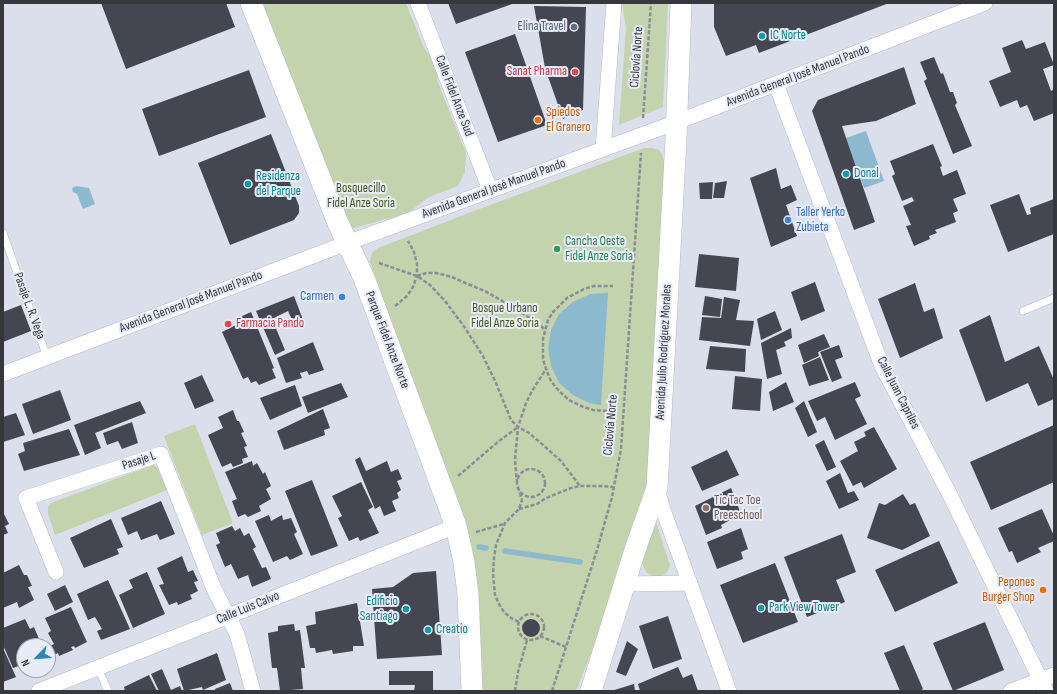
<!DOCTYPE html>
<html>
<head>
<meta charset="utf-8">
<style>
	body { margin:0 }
	#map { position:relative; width:1057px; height:694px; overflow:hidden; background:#dbdfeb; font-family:"Sofia Sans Condensed",sans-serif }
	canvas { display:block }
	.frame { position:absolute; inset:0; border:4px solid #37383d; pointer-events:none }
	.north { position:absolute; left:16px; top:638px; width:40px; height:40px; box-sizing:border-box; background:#e8ecf8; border:1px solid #a1a4ad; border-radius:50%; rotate:245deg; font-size:11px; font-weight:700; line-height:16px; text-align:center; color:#37383d }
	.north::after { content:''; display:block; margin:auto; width:14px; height:18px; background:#2e87b5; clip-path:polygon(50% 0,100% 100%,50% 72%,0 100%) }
</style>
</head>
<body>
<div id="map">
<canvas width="1057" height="694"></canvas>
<div class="frame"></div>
<div class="north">N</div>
</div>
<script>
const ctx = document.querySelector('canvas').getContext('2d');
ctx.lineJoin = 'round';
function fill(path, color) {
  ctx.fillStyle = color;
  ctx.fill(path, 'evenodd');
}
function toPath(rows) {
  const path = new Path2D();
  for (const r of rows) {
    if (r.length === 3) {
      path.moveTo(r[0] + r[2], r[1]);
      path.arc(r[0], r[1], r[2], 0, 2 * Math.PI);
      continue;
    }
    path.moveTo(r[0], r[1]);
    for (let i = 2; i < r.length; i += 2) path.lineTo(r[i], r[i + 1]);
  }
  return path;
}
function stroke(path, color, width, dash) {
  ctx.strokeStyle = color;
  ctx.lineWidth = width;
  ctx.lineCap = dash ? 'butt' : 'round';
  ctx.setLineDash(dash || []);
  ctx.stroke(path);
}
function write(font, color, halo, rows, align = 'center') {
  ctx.font = font + ' "Sofia Sans Condensed",sans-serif';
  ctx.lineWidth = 4;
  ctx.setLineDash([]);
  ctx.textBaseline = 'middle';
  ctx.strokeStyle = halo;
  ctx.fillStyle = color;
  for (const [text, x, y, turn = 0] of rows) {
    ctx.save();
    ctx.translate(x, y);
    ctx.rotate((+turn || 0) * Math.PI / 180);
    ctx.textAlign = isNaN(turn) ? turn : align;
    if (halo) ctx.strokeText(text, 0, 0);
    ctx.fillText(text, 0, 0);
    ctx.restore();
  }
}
fill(toPath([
	[261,3,406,3,424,48,434,60,439,75,437,80,466,153,465,172,458,186,429,197,408,213,347,230,331,228,324,220,323,206],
	[622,3,668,3,663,107,619,125,626,28],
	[644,148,653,148,659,150,662,154,664,161,665,178,649,478,646,494,602,626,576,691,481,691,478,595,373,274,370,261,371,256,373,252,378,248,474,211],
	[195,424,233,523,202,535,164,436],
	[153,465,158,468,167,490,55,535,48,514,48,507,51,503],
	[654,516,670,565,667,572,662,576,655,577,647,573,643,566,643,555]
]), '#c3d3ad');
fill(toPath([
	[866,131,884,181,864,188,846,138],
	[76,186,89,188,95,204,83,209,77,194,73,192,72,188],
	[608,293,601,405,589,403,573,395,559,383,551,366,548,348,551,330,559,314,573,302,590,294]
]), '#8cb9cd');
stroke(toPath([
	[479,547,486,548],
	[505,551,580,562]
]), '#8cb9cd', 5.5);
fill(toPath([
	[101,3,226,3,235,27,126,69],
	[448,3,515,3,456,24],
	[714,3,889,3,759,53,756,45,726,56,714,27],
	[534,6,586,7,583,110,563,119,545,68],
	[515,34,547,125,498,142,465,52],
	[1022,40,1026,49,1045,42,1054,65,1043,69,1051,91,1054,89,1054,113,1034,121,1027,105,1020,108,1017,100,1000,107,989,81,1011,72,1002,48],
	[934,57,941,74,943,73,950,92,953,92,957,103,955,105,972,146,953,154,924,81,927,79,920,62],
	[904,67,916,104,876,121,842,126,875,222,854,230,812,111,818,100],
	[249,70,266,117,159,156,142,109],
	[271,134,299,206,299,213,294,220,230,245,198,163],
	[933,144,942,166,940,167,943,176,957,170,966,194,953,199,958,211,953,213,956,222,935,230,937,233,929,236,930,239,914,246,906,226,911,225,903,206,914,201,912,197,902,201,892,176,895,174,890,161],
	[776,168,781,189,791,185,797,200,786,205,797,236,771,247,750,178],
	[727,181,724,198,713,198,715,183],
	[713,182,712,199,700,199,699,183],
	[1019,194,1027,215,1031,214,1030,208,1054,199,1054,234,1008,252,990,205],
	[699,254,739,258,736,291,695,287],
	[815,282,825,311,801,321,791,292],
	[915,283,924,312,934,308,943,338,900,358,878,299],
	[294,296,303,320,294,324,288,311,272,319,285,350,275,355,256,311],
	[705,296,722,299,720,317,702,315],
	[724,297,740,300,736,320,754,321,750,346,699,340,702,317,721,318],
	[21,305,31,331,3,342,3,312],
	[775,311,782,330,761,340,757,319],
	[251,312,274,368,272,369,276,378,259,385,256,381,251,383,248,377,243,379,222,332,238,324,236,319],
	[990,315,1005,362,1039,346,1054,380,1054,399,1038,406,1028,383,986,402,959,330],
	[791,328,792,338,784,342,786,346,776,350,782,374,767,379,761,343],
	[824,334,830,347,818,352,819,356,804,363,798,345],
	[313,342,324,370,309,375,307,371,300,373,302,378,286,383,277,358],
	[839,345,843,357,835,360,842,378,832,382,820,352],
	[710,346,746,349,745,372,706,369],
	[820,357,829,380,809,386,802,365],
	[202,375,214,401,195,409,184,383],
	[735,376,762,379,760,411,732,409],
	[786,382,794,402,773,411,769,392],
	[855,382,861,396,855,399,867,424,835,440,825,417,817,421,808,401],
	[341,383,348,397,308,413,302,397],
	[295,385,302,406,270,420,260,398],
	[60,390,71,420,33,434,22,404],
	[140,401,146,413,95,433,101,448,85,455,74,425],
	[804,401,817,432,808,437,795,408],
	[323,409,330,428,324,430,325,435,284,450,277,431],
	[233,410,237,421,239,421,244,432,241,433,247,446,244,447,248,457,242,459,243,463,233,467,231,463,222,467,208,435,223,428,218,417],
	[16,413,25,435,3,442,3,417],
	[132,422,138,443,122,449,118,441,107,445,103,433],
	[1054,425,1054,482,991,510,970,462],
	[874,427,897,469,864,488,861,482,853,486,840,461,858,451,854,442,866,436,864,432],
	[69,429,80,455,24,471,18,454,25,451,23,443],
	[824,440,836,467,827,471,815,445],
	[727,450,739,475,702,491,691,467],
	[360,457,366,471,387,461,391,472,398,469,402,479,397,481,401,490,397,493,399,498,392,501,396,511,384,516,380,506,375,509,355,460],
	[252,461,253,466,257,463,263,474,265,472,271,486,266,489,271,499,259,506,261,511,248,517,245,514,238,517,232,501,237,499,225,472],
	[840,473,848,493,854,491,859,500,839,509,826,481],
	[312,480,338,546,311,556,285,491],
	[361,482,373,507,368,510,379,533,360,541,358,537,349,541,338,518,342,516,332,496],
	[731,488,741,514,721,525,722,528,706,535,695,506],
	[903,494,910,505,915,503,930,536,902,550,867,538,879,503,885,505],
	[161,501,175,534,160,540,157,534,141,540,137,531,128,535,121,518],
	[1042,509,1054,536,1054,541,1038,548,1041,552,1017,563,1012,551,1009,552,998,528],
	[3,512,9,524,5,526,8,533,3,535],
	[269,515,271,521,282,515,283,520,291,518,297,532,294,534,303,554,290,560,287,556,273,562,255,521],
	[111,519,123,547,117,549,119,554,84,568,70,538],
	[232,526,235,531,240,528,244,536,249,533,256,547,253,549,262,568,266,567,271,579,252,587,248,575,238,579,231,564,225,567,216,545,220,543,216,533],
	[741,528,748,549,741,552,743,559,717,569,707,542],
	[842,534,856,572,836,580,845,602,807,617,784,557],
	[939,541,958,583,895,612,875,570],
	[182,556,188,572,193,570,198,581,194,582,198,591,190,595,192,599,178,605,177,602,169,605,159,585,164,584,157,568],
	[775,563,798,622,743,643,720,585],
	[19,565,24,575,27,575,32,586,28,587,34,600,19,608,17,602,3,608,3,573],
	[436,571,442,655,377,659,372,589,393,587,413,573],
	[147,572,165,614,133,628,119,595,133,588,129,580],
	[108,580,130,629,101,640,97,631,102,629,95,617,88,620,77,594],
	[65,585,73,602,55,611,47,594],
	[357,603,364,646,353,646,353,651,333,654,332,650,316,653,315,648,310,648,306,626,316,624,315,612],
	[71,607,87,642,75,648,74,646,71,647,73,650,59,656,58,653,52,656,48,647,54,644,48,633,51,631,45,618],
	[668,616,682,659,653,669,639,626],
	[531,628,9],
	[25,619,30,629,34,627,42,646,24,646,24,664,13,668,3,645,3,628],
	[985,622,1004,670,953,691,933,643],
	[294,624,295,631,300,630,305,668,301,668,303,689,280,691,277,668,272,668,268,633,278,631,278,626],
	[627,641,638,649,626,676,616,672],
	[904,645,923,689,919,691,900,691,884,653],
	[3,648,16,677,3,682],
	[217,653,226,680,203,690,202,687,184,691,177,669],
	[678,667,683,678,692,674,698,691,640,691,638,684],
	[162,669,171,690,180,686,182,691,159,691,151,674],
	[389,671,433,671,433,690,414,691,415,685,389,685],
	[149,675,157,691,125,691,124,687],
	[230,683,233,691,215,691,215,689],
	[634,684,635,691,611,691]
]), '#444751');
const lane = toPath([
	[3,233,47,357],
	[1023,311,1054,298],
	[98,668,108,691]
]);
const street = toPath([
	[418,3,490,190],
	[776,84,882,366,950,495,1046,691],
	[603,149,614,3],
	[3,374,347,243,677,122,985,3],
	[657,488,662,507,729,691],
	[56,572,26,498,161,454,214,589,237,634,253,691],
	[626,584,690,583],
	[39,691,456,526],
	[1011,691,1054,675]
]);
const secondary = toPath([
	[251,3,338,223,364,278,456,526,464,562,468,594,472,691],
	[591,691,636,547,657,488,676,139,681,3]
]);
stroke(lane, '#b4b8c3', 8);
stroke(street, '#b4b8c3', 16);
stroke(secondary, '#b4b8c3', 22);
stroke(toPath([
	[643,118,651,3],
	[379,263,417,276,430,285,445,301,463,325,483,356,496,383,511,420,518,427,529,433,542,444,561,461,580,486],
	[417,276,426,273,436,273,452,277,463,282,485,291,504,302,538,323,545,330],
	[395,306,407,296,413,287,417,276,417,264,414,252,408,241],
	[607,411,593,410,581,406,569,400,559,391,551,381,546,369,543,359,543,339,548,320,553,312,567,298,584,289,594,286,613,286],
	[531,483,14],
	[458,476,499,441,518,427],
	[517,483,515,460,518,427,526,403,532,391,546,369],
	[518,487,522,500,519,509,505,523,496,545,494,558,493,574,495,595,499,604,504,612,511,618,519,622],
	[519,509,537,504,546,498,571,488,580,486,602,486,613,487],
	[476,532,504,524],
	[531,627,13],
	[540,636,566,647],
	[515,691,518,672,527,640],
	[552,691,597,550,612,497,621,449,641,153]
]), '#8b8d96', 2.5, [4, 2]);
stroke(lane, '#fff', 7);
stroke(street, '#fff', 15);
stroke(secondary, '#fff', 21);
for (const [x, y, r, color] of [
	[574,27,4,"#5c6f8a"],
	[762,36,4,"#0f9aa8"],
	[575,72,4,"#e0444e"],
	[538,120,4,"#e8710a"],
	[846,174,4,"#0f9aa8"],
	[248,184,4,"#0f9aa8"],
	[788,220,4,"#3f7fe0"],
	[557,249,4,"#2e9e5b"],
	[342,297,4,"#3f7fe0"],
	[228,324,4,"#e0444e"],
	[706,508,4,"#8d6e63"],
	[1043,590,4,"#e8710a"],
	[761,608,4,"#0f9aa8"],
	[406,609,4,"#0f9aa8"],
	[428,630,4,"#0f9aa8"]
]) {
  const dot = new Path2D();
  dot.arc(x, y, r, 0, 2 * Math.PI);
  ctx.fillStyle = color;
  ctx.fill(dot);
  stroke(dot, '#e8ecf8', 1.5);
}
write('13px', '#4e5e75', '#e8ecf8', [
	["Elina Travel",566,27]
], 'right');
write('13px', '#0d838f', '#e8ecf8', [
	["IC Norte",770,36],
	["Donal",854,174],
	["Residenza",256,177],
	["del Parque",256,192],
	["Edificio",398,602,"right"],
	["Santiago",398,617,"right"],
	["Park View Tower",769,608],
	["Creatio",436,630]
], 'left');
write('13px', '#37383d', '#e8ecf8', [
	["Ciclovía Norte",637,57,-86],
	["Avenida General José Manuel Pando",798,76,-21],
	["Calle Fidel Anze Sud",454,96,69],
	["Avenida General José Manuel Pando",494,189,-20],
	["Avenida General José Manuel Pando",191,302,-21],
	["Pasaje L. R. Vega",29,306,70],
	["Parque Fidel Anze Norte",387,340,69],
	["Avenida Julio Rodríguez Morales",664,352,-87],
	["Calle Juan Capriles",898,393,63],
	["Ciclovía Norte",611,425,-85],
	["Pasaje L",139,461,-18],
	["Calle Luis Calvo",248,608,-22]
]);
write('13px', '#be3a42', '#e8ecf8', [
	["Sanat Pharma",567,72],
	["Farmacia Pando",236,324,"left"]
], 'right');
write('13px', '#c56008', '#e8ecf8', [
	["Spiedos",546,113],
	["El Granero",546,128],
	["Pepones",1035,583,"right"],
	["Burger Shop",1035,598,"right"]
], 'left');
write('13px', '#43581e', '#e8ecf8', [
	["Bosquecillo",361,189],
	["Fidel Anze Soria",361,204],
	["Bosque Urbano",505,309],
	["Fidel Anze Soria",505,324]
]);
write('13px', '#366cbe', '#e8ecf8', [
	["Taller Yerko",796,213],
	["Zubieta",796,228],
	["Carmen",334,297,"right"]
], 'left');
write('13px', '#27864d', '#e8ecf8', [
	["Cancha Oeste",565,242],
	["Fidel Anze Soria",565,257]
], 'left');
write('13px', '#785e54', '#e8ecf8', [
	["Tic Tac Toe",714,501],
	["Preeschool",714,516]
], 'left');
</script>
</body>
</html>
